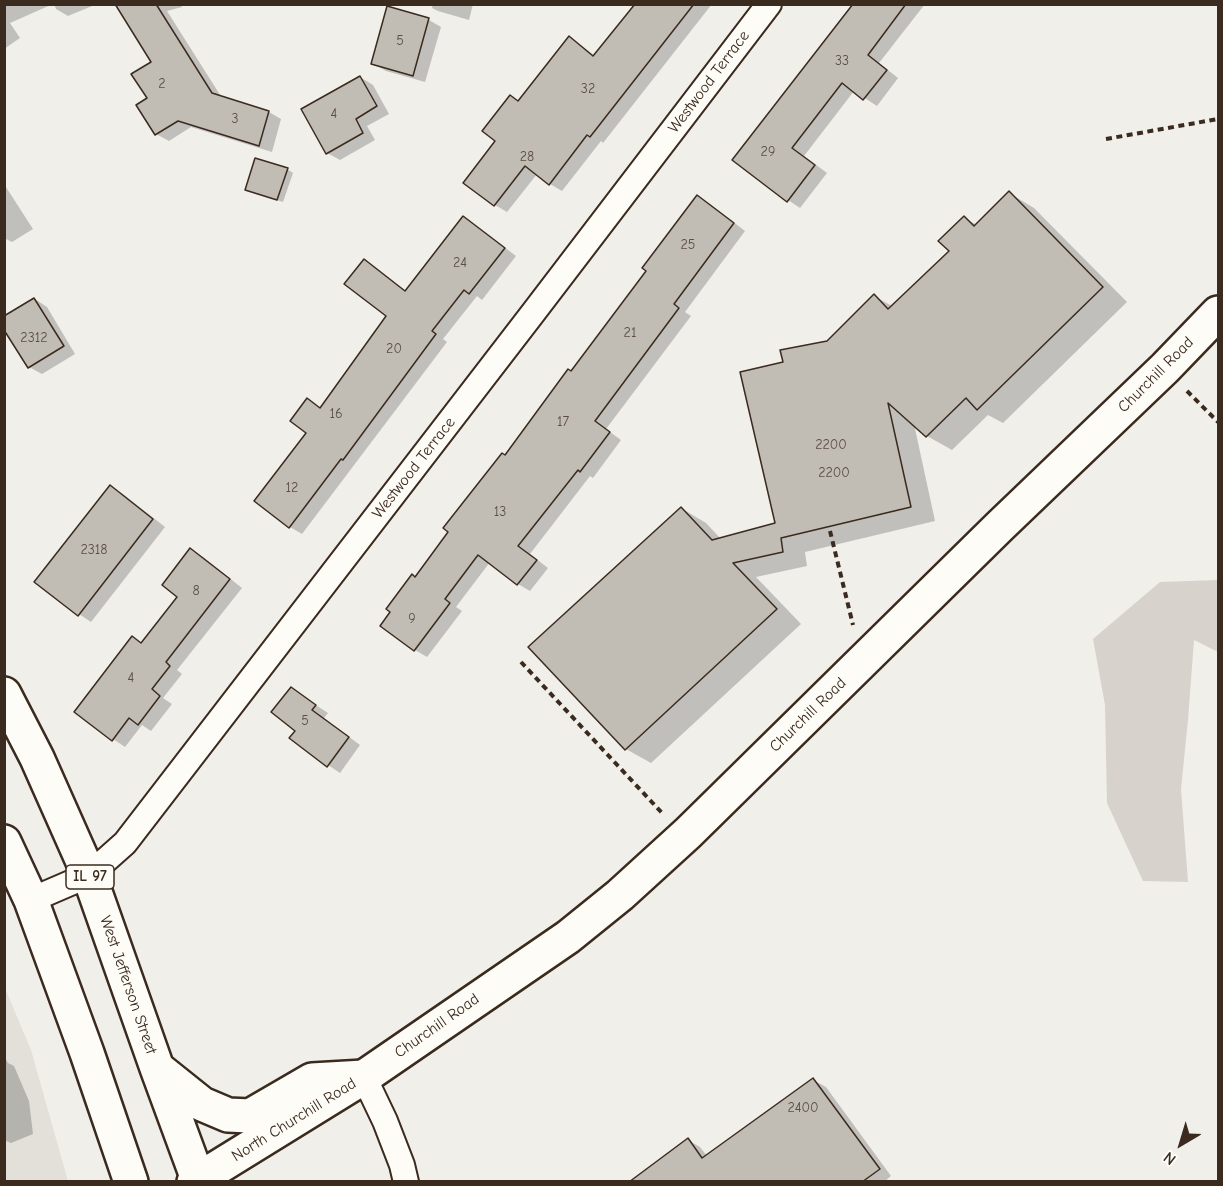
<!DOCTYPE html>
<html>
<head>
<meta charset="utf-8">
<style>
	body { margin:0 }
	#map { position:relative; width:1223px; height:1186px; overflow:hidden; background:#f1efea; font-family:"Comic Neue",sans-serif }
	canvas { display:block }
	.frame { position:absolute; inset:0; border:6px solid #3b2a1e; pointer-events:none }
	.north { position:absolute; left:1151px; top:1114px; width:60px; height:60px; -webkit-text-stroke:4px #fdfcf7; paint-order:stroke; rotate:218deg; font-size:16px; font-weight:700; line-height:24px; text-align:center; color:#3b2a1e }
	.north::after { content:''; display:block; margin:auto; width:21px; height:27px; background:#3b2a1e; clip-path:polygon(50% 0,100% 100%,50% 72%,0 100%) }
</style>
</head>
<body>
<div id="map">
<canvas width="1223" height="1186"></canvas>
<div class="frame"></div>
<div class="north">N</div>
</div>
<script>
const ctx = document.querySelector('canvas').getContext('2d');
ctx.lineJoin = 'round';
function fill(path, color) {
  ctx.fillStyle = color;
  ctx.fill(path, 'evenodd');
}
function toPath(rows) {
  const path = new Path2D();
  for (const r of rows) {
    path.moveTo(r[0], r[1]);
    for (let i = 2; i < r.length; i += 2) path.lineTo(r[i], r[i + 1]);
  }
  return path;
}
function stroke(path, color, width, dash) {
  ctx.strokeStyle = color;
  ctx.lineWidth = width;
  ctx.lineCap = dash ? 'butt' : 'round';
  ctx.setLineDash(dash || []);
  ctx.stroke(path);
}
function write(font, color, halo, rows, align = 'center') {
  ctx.font = font + ' "Comic Neue",sans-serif';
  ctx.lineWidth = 4.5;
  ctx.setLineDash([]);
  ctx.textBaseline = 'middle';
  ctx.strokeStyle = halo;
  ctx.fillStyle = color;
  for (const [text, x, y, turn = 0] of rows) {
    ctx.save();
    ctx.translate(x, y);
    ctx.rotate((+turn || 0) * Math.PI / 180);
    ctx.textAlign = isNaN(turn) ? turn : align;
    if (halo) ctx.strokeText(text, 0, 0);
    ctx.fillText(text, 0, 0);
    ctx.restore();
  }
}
fill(toPath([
	[5,988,31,1050,68,1181,5,1181]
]), '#e3e0da');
fill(toPath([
	[1218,580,1218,652,1194,640,1188,720,1181,789,1188,882,1143,881,1107,803,1105,705,1093,639,1160,582]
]), '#d7d2cc');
fill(toPath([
	[4,4,53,4,10,23,20,38,4,49],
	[54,4,97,4,68,16,56,9],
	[128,4,181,4,182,7,167,11,222,98,269,112,281,119,272,152,191,127,169,141,156,134,149,99,153,62],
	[433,4,473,4,469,20,438,11,432,8],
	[637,4,712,4,603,143,601,141,562,191,550,184,537,174,507,212,495,205,497,141,519,102,569,38,582,46,595,56],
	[855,4,925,4,879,63,898,78,877,106,854,91,804,156,827,173,800,208,788,200,735,159],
	[429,20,441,27,425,82,386,71,373,64],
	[360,77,373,85,389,114,367,126,375,140,340,160,327,153],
	[287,169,293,173,283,202,252,192],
	[4,184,33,229,12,242,4,238],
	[1009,193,1034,208,1127,302,1003,423,988,415,952,450,927,436,914,424,935,521,805,552,807,566,756,577,801,624,651,763,626,749,681,508,706,523,721,539,777,524,785,363,827,342,874,296,892,306,951,251,964,218,977,225],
	[697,197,710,204,745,231,685,312,691,316,606,429,621,440,593,478,590,476,530,554,548,568,530,591,518,584,490,562,456,607,462,611,427,657,415,650,382,625,505,457,648,271],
	[463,218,475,225,516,256,482,300,477,296,443,339,447,342,302,534,290,527,256,501,308,432,321,409,388,316,364,261,376,268,407,292],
	[35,299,47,307,75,354,42,374,29,367],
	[110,487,123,494,165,527,91,622,79,614],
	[191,550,203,557,242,588,177,670,182,674,163,698,172,704,151,731,142,725,125,747,113,739,142,644,179,597],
	[291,689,328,713,324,718,360,745,340,773,328,765,297,730],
	[4,1056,8,1063,14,1066,29,1101,33,1134,11,1143,4,1140],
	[813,1080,826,1087,891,1176,884,1182,631,1182,688,1140,700,1147,707,1156]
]), '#0003');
const building = toPath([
	[115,4,156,4,212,93,269,111,259,146,178,121,155,135,136,105,147,98,131,74,151,62,115,4],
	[635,4,694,4,590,137,587,135,549,185,525,166,494,206,463,183,495,141,482,131,510,95,518,101,569,36,593,56,635,4],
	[853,4,906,4,868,55,887,70,863,100,842,83,792,148,815,165,787,202,732,160,853,4],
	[387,6,429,18,413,76,371,64,387,6],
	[360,76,377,106,356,119,363,133,326,154,301,109,360,76],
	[255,158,288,168,277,200,245,190,255,158],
	[1009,191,1103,287,977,410,966,398,926,437,888,403,911,507,781,538,783,552,733,563,777,609,625,750,528,647,681,507,712,540,775,523,740,372,783,362,780,350,827,341,874,294,888,309,949,251,938,241,964,216,974,226,1009,191],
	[697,195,734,223,674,304,679,308,595,421,610,432,580,472,578,470,518,546,537,560,517,585,478,555,445,599,450,603,414,651,380,626,390,612,386,609,412,574,415,577,448,532,443,528,502,453,505,455,568,369,571,371,646,271,642,268,697,195],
	[463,216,505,248,469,294,464,290,432,331,436,334,343,460,341,459,289,528,254,501,306,433,290,421,307,398,320,408,386,316,344,284,364,259,405,291,463,216],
	[34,298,64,346,28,368,4,330,4,316,34,298],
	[110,485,153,519,78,616,34,582,110,485],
	[190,548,230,579,166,662,170,666,152,689,160,696,138,725,129,718,112,741,74,712,132,636,141,643,177,597,162,585,190,548],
	[291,687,316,705,312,710,349,737,327,767,289,738,295,731,271,712,291,687],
	[813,1078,880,1169,862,1182,629,1182,688,1138,702,1158,813,1078]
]);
fill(building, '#c1bcb4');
stroke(building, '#3b2a1e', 1.5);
const street = toPath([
	[31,900,89,875,125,843,533,313,769,4],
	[364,1077,385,1121,402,1165,406,1182]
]);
const secondary = toPath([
	[194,1182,364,1077,568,937,620,895,688,833,999,527,1165,368,1218,313]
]);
const primary = toPath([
	[4,694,37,758,89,875,157,1068,199,1182],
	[4,842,31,900,87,1053,131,1182],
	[157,1068,202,1104,228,1115,250,1116,312,1080,364,1077]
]);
stroke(street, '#3b2a1e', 28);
stroke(secondary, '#3b2a1e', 38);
stroke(primary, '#3b2a1e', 38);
stroke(toPath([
	[1106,139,1218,119],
	[1187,391,1218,422],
	[830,531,853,625],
	[521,662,663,814]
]), '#3b2a1e', 4, [6, 4.5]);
stroke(street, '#fdfcf7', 24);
stroke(secondary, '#fdfcf7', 33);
stroke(primary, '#fdfcf7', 33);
write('14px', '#5c4e44', null, [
	["5",400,41],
	["33",842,61],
	["2",162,84],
	["32",588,89],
	["4",334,114],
	["3",235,119],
	["29",768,152],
	["28",527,157],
	["25",688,245],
	["24",460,263],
	["21",630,333],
	["2312",34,338],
	["20",394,349],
	["16",336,414],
	["17",563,422],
	["2200",831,445],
	["2200",834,473],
	["12",292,488],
	["13",500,512],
	["2318",94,550],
	["8",196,591],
	["9",412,619],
	["4",131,678],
	["5",305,721],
	["2400",803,1108]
]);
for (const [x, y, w] of [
	[90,877,48]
]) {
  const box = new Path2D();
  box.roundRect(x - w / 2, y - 12, w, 24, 4.5);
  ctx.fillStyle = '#fdfcf7';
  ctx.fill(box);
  stroke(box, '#3b2a1e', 1.5);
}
write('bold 15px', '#3b2a1e', null, [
	["IL 97",90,877]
]);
write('16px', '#3b2a1e', '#fdfcf7', [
	["Westwood Terrace",709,82,-53],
	["Churchill Road",1156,375,-45],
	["Westwood Terrace",414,468,-52],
	["Churchill Road",808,715,-44],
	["West Jefferson Street",128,985,71],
	["Churchill Road",437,1026,-35],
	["North Churchill Road",294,1120,-32]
]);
</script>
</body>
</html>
